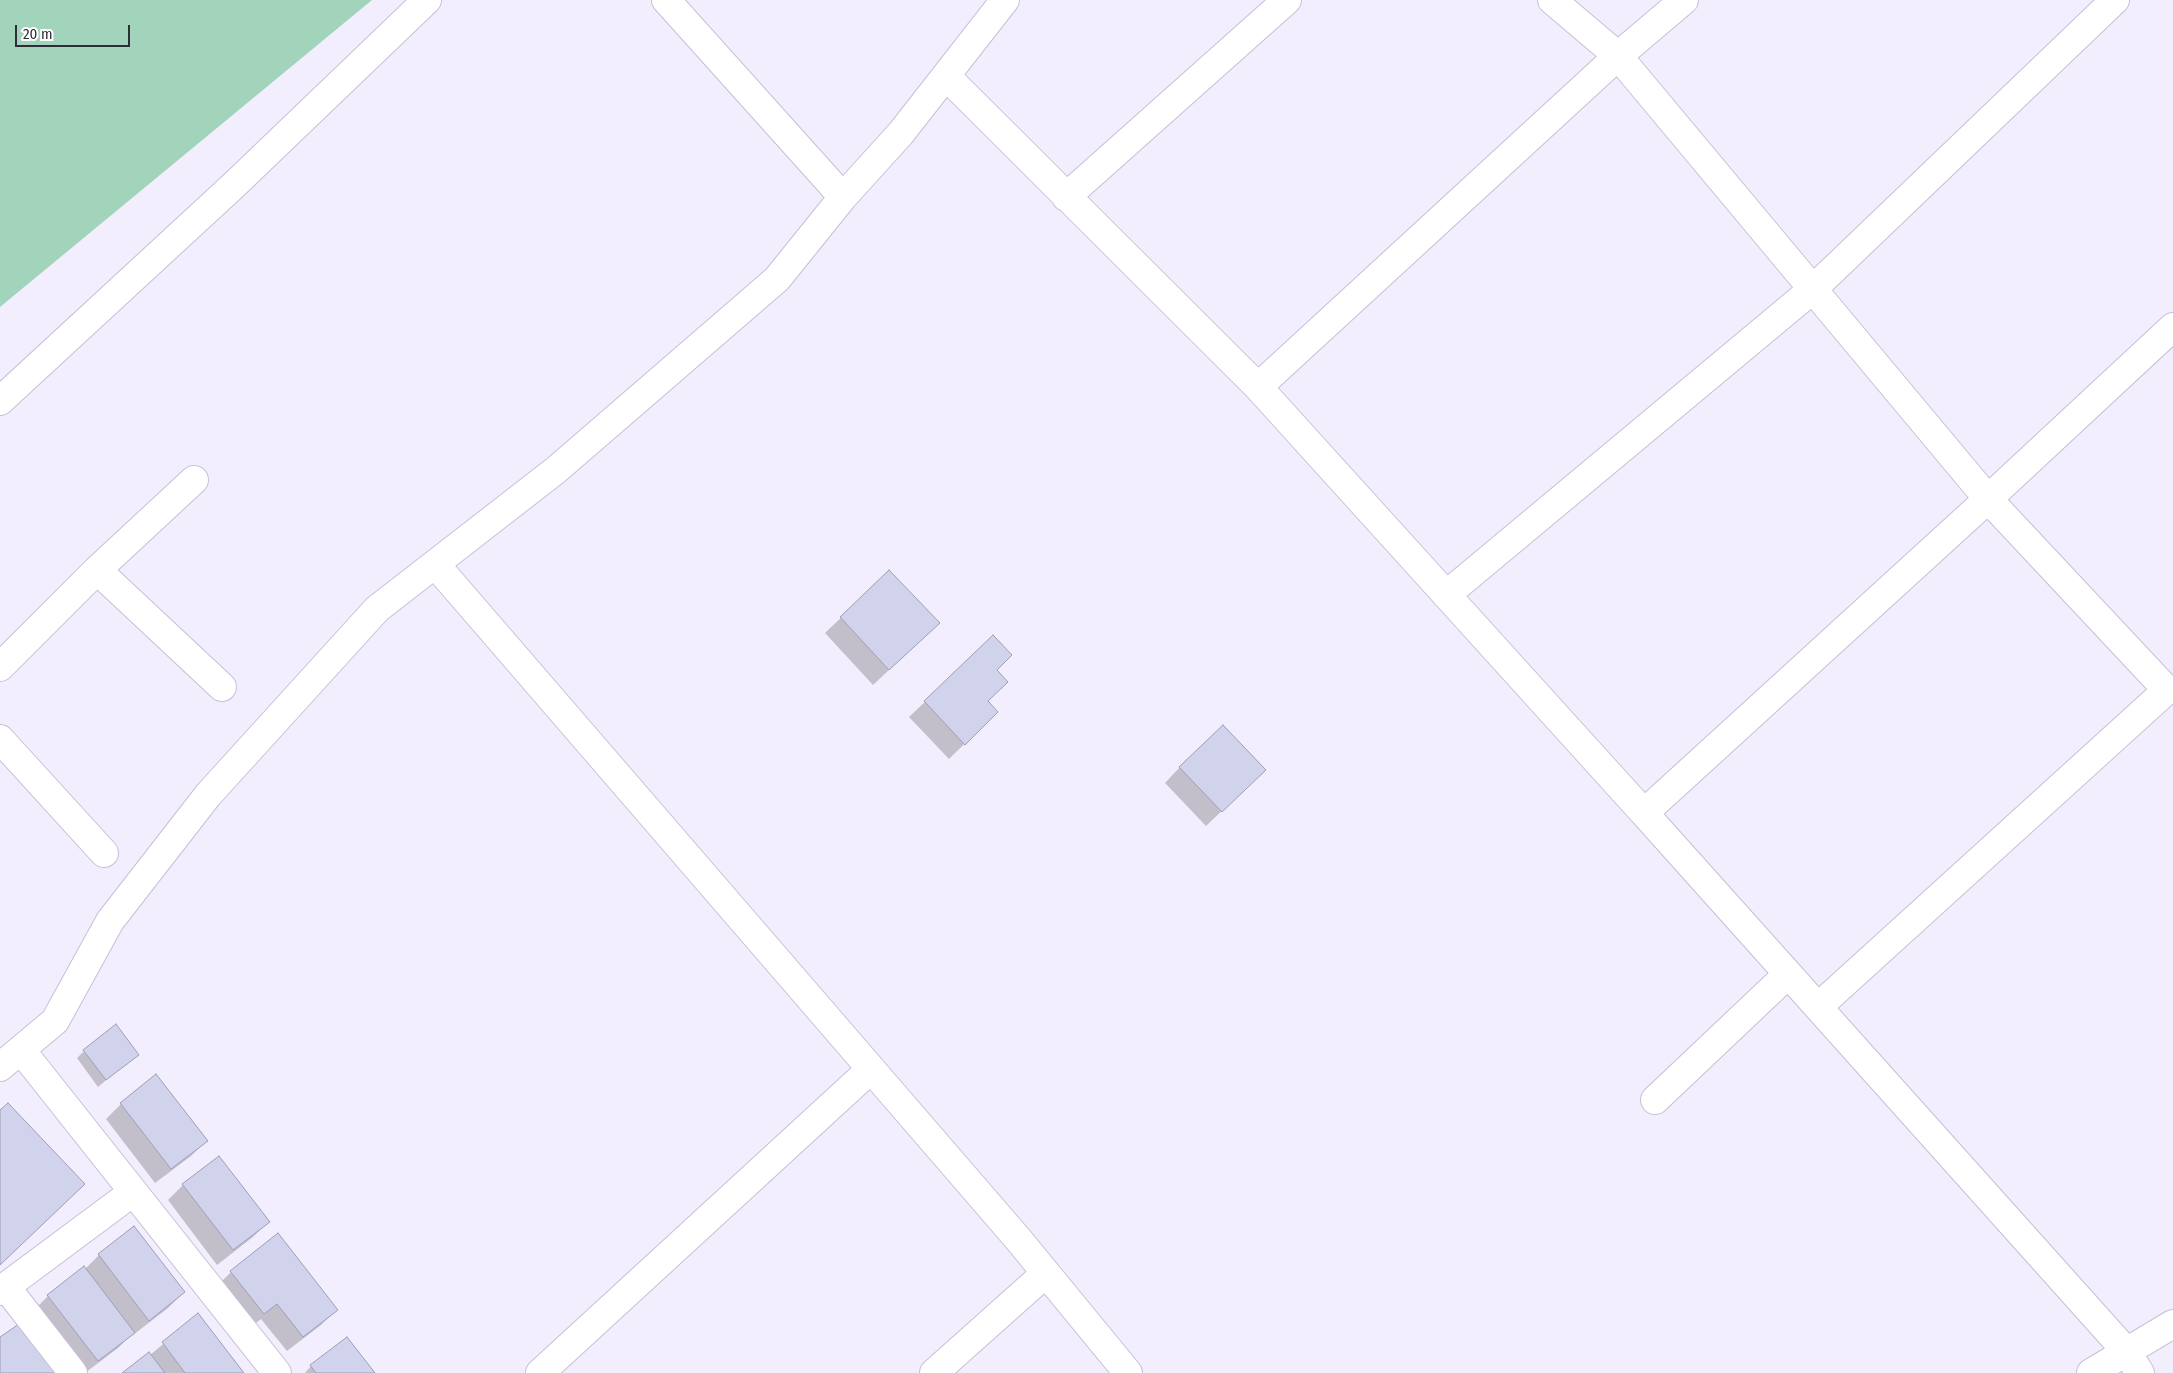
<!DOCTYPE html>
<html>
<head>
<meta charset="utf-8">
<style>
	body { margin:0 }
	#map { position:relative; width:2173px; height:1373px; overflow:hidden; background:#f3eefd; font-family:"Fira Sans Condensed",sans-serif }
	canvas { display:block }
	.scale { position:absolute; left:15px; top:25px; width:115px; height:22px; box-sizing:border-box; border:2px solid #2f2c35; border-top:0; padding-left:6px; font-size:15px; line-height:18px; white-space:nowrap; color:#2f2c35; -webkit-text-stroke:4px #fff; paint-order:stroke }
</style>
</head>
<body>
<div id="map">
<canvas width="2173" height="1373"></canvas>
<div class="scale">20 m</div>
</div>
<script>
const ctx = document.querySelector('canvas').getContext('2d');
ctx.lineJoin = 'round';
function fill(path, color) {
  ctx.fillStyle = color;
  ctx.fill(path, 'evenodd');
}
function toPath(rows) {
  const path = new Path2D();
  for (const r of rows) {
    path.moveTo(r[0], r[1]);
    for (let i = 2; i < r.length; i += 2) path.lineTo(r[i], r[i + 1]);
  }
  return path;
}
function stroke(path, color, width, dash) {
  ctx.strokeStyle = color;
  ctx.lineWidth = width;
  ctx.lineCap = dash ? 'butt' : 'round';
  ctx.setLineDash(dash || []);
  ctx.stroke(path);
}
fill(toPath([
	[0,0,372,0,0,307]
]), '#a1d4ba');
fill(toPath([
	[889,572,923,638,873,685,825,633],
	[993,637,987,701,997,712,949,759,909,717],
	[1180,767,1249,785,1206,826,1165,783],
	[84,1051,137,1054,98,1087,77,1058],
	[121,1104,206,1141,191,1156,155,1183,106,1119],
	[183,1185,268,1222,253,1237,217,1265,168,1200],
	[134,1228,184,1292,168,1308,133,1335,132,1334,118,1348,85,1373,33,1311,48,1296,85,1269,99,1255],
	[231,1272,336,1310,321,1325,287,1351,261,1319,248,1329,216,1287],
	[198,1315,242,1373,124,1373,150,1355],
	[311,1366,373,1373,305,1373]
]), '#0003');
const building = toPath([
	[889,570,940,623,889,670,840,617,889,570],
	[993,635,1012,655,997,670,1008,682,988,701,998,712,965,745,924,701,993,635],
	[1223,725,1266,770,1222,812,1179,767,1223,725],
	[116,1024,139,1055,106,1080,83,1050,116,1024],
	[156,1074,208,1141,171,1169,120,1103,156,1074],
	[8,1103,85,1184,0,1265,0,1110,8,1103],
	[219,1156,270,1222,233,1250,182,1184,219,1156],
	[134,1226,185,1292,149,1321,98,1254,134,1226],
	[278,1233,338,1310,303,1337,277,1304,264,1314,230,1271,278,1233],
	[84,1266,135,1333,98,1361,47,1295,84,1266],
	[198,1313,244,1373,185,1373,162,1342,198,1313],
	[19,1324,57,1372,55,1373,0,1373,0,1337,19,1324],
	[347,1337,375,1373,316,1373,310,1365,347,1337],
	[149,1352,165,1373,122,1373,149,1352]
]);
fill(building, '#d1d3ed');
stroke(building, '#9c9eb6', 1);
const minor = toPath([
	[666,0,843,197],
	[1552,0,1618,56,1684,0],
	[946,76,1258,387,1618,56,1988,499,1644,813,1258,387],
	[1066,197,1287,0],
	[0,401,234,185,427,0],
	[435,564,1018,1239,1128,1373],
	[97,570,222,687],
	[1446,595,1813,289,2115,0],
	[0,667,97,570,194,480],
	[0,739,104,853],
	[1644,813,2126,1351,2140,1373],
	[1818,1007,2167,690,1988,499,2173,327],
	[21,1050,277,1373],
	[0,1067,55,1021,110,921,208,795,377,609,556,470,777,279,843,197,901,133,1005,0],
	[1655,1100,1787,975],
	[6,1287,73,1373],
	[0,1291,133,1192],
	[540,1373,871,1069],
	[934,1373,1046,1273],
	[2091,1373,2173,1324]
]);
stroke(minor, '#c7bfd7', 30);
stroke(minor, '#fff', 28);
</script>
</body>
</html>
